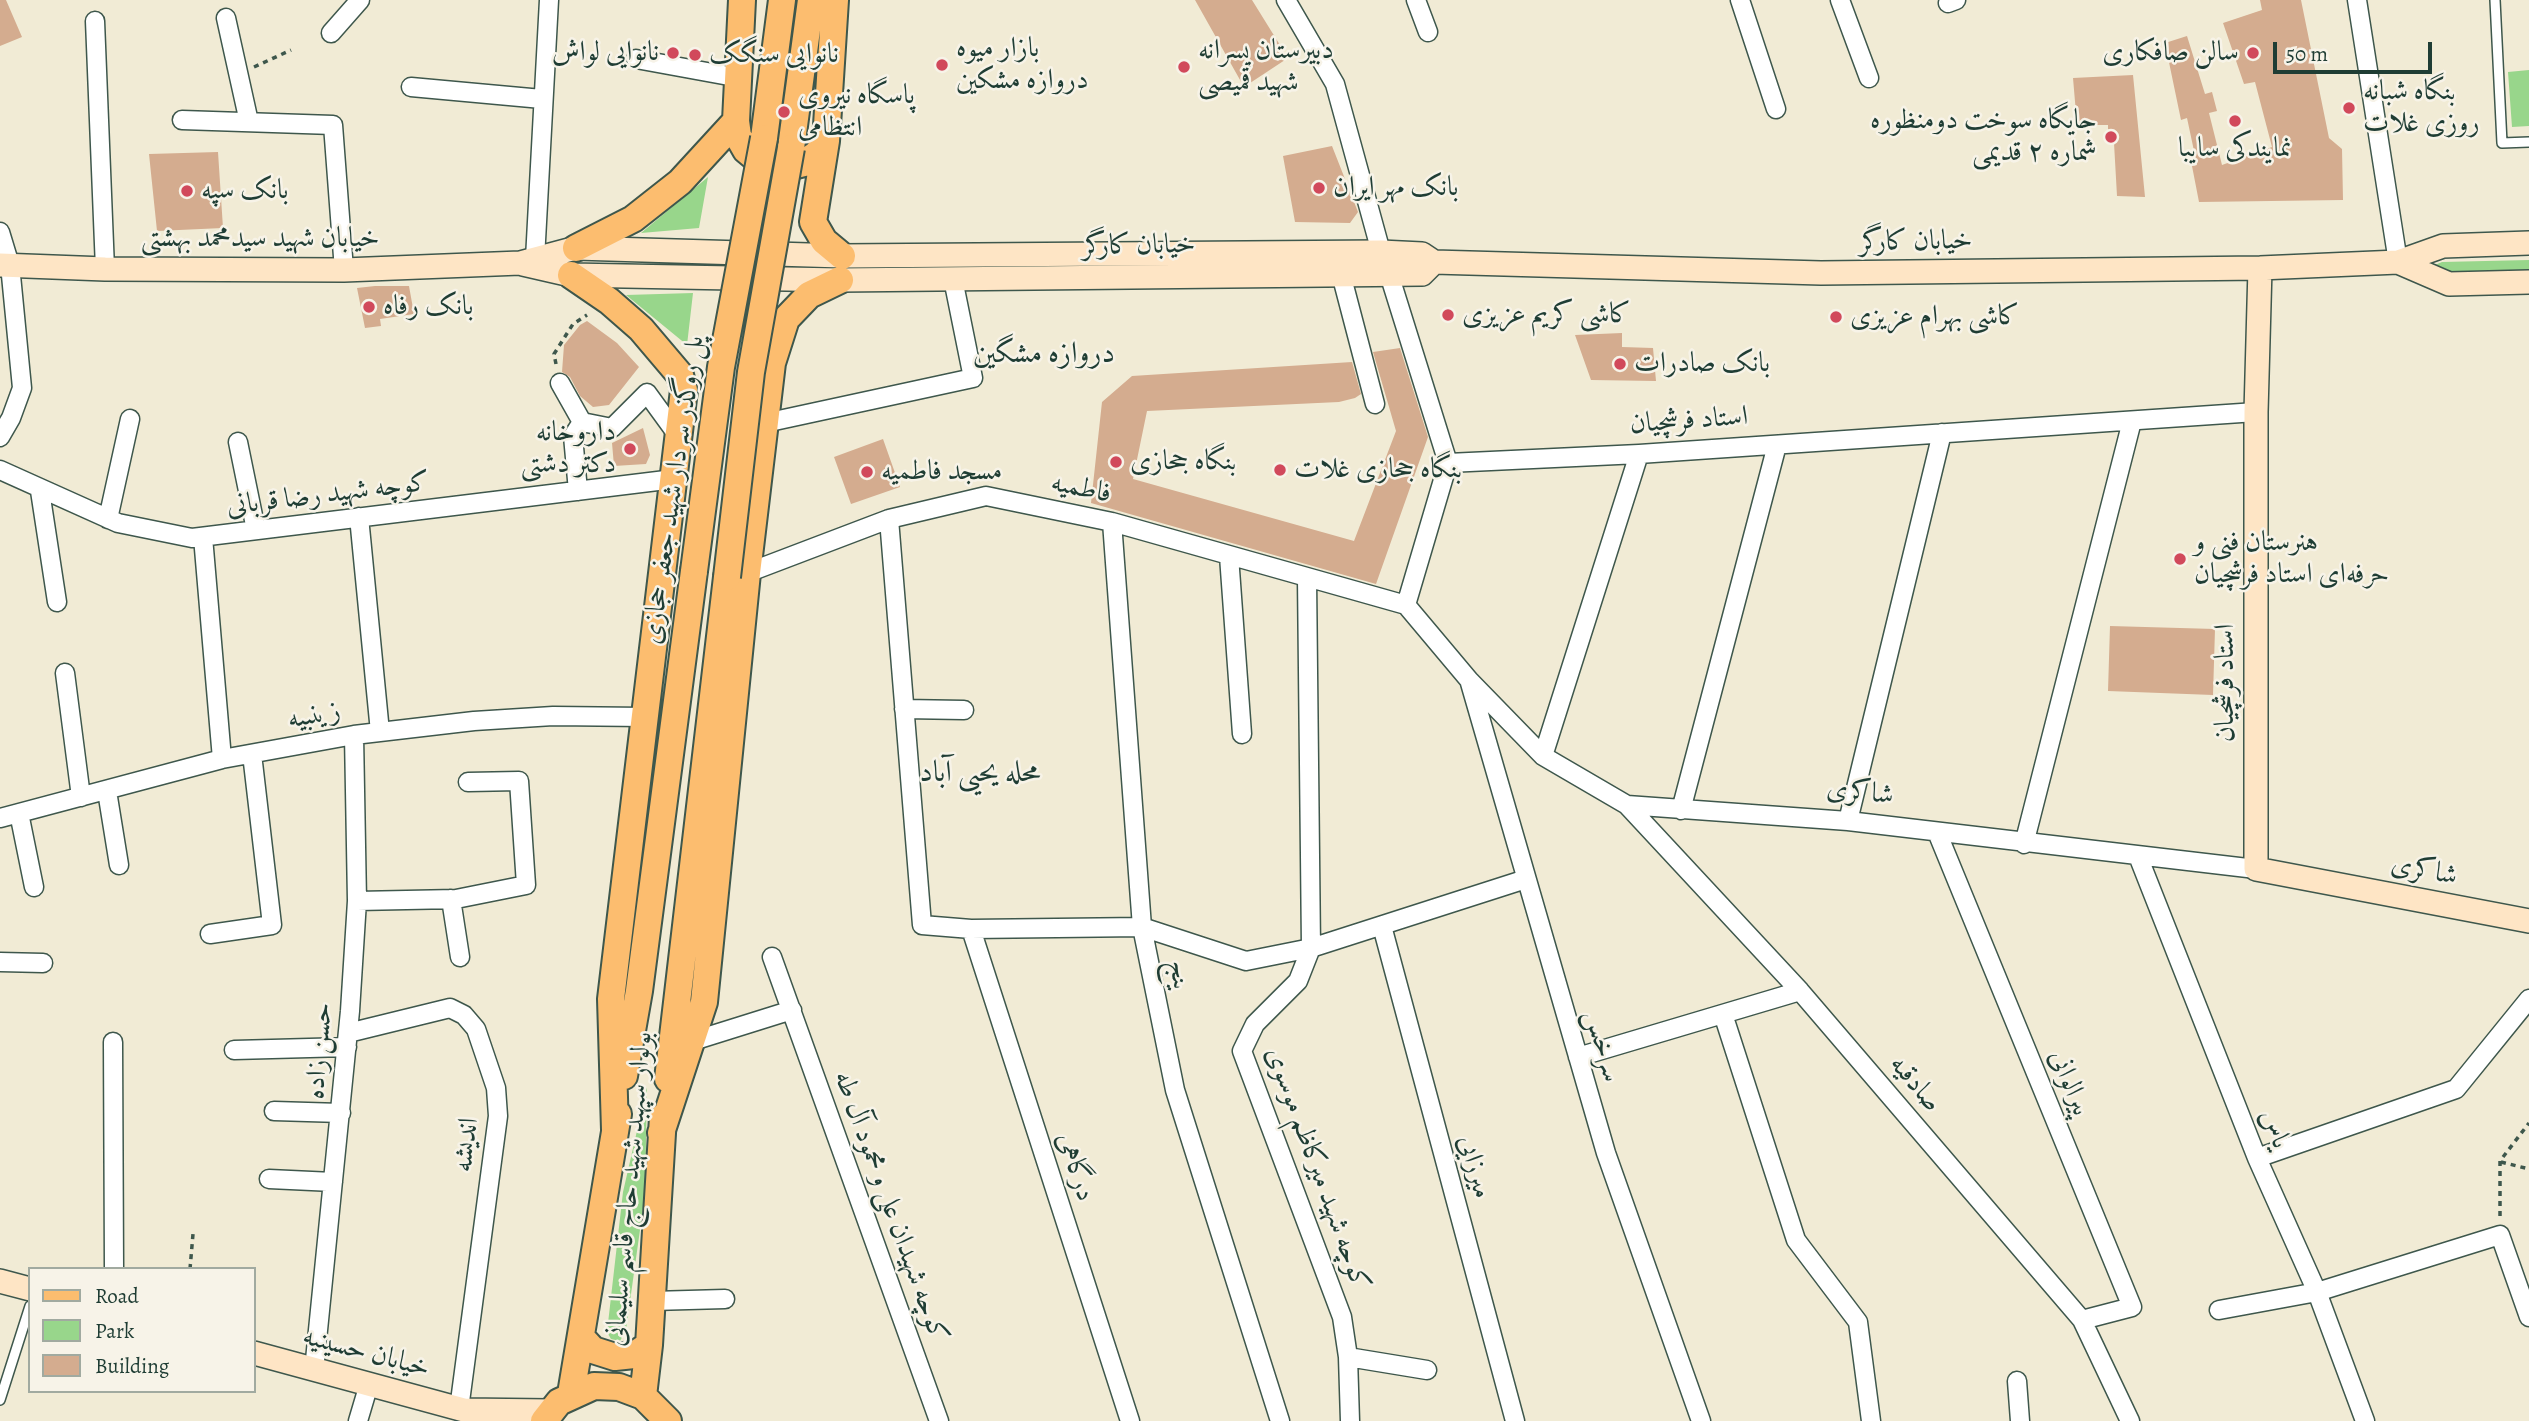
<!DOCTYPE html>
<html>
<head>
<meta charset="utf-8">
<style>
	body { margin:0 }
	#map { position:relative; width:2529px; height:1421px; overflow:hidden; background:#f1ebd5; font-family:Alegreya,serif }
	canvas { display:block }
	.legend { position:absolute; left:28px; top:1267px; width:228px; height:126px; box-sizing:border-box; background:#f7f3e8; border:2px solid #a1aaa0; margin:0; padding:9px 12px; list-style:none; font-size:21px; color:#1f3d34 }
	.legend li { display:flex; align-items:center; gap:14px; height:35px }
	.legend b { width:35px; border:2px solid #a1aaa0 }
	.scale { position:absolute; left:2273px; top:42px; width:159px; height:32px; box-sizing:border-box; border:4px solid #1f3d34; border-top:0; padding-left:9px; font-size:21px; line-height:24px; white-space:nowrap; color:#1f3d34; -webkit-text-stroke:5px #f7f3e8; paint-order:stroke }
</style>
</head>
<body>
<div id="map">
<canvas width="2529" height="1421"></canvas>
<ul class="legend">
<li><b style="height:9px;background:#fcbd6f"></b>Road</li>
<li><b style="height:19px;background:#98d68b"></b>Park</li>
<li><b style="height:19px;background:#d4ac8f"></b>Building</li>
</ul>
<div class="scale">50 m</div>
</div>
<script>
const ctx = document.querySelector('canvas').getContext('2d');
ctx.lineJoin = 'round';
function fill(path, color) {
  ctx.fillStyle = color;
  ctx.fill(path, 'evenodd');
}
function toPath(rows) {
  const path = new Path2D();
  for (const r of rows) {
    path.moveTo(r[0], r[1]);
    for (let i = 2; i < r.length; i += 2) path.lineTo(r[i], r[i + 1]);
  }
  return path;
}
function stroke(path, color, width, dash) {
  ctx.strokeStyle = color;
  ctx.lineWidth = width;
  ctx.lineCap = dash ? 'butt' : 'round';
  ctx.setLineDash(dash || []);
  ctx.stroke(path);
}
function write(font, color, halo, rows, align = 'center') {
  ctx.font = font + ' Alegreya,Amiri,serif';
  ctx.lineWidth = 5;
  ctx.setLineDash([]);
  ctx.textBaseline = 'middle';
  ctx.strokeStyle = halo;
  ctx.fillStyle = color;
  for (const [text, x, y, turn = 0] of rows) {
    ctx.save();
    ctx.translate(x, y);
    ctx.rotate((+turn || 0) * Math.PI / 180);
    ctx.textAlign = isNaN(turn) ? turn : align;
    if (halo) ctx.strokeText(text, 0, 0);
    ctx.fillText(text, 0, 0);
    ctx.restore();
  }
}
fill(toPath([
	[2529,70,2529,126,2512,127,2508,72],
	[708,177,699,228,641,233],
	[2529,260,2529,272,2443,274,2430,267,2442,262],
	[693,293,687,345,626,295],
	[647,1087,645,1194,626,1330,620,1341,611,1339,607,1332,623,1192]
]), '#98d68b');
fill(toPath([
	[0,0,6,0,22,37,0,46],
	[1195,0,1252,0,1288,58,1244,87],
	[2260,0,2301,0,2329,138,2342,149,2343,200,2199,202,2192,166,2197,165,2187,118,2181,120,2165,43,2187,36,2205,94,2212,92,2217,111,2209,113,2222,165,2272,147,2255,82,2244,84,2223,23,2262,10],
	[2133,75,2145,197,2117,196,2114,143,2108,144,2108,125,2077,125,2073,78],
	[1332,146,1358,212,1350,223,1295,222,1283,156],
	[218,152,223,228,157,231,149,154],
	[375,286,409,286,414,314,380,319,381,326,365,328,357,288],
	[587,321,617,343,639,367,609,405,593,407,580,396,570,377,562,372,564,345,580,325],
	[1622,333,1622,347,1653,348,1656,381,1591,380,1575,335],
	[1400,348,1428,437,1376,584,1091,503,1102,402,1132,376,1352,362,1361,394,1355,398,1339,402,1147,411,1133,479,1354,541,1396,431,1373,352],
	[643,428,650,455,646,464,614,466,612,443],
	[883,439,900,487,851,504,834,457],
	[2110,626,2215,629,2213,695,2108,691]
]), '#d4ac8f');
const lane = toPath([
	[2495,0,2502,143,2529,142],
	[0,1400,30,1306]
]);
const street = toPath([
	[1286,0,1335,84,1381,252],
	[1416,0,1428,32],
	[1740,0,1776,109],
	[1840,0,1869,78],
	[2357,0,2398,262],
	[1948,3,1956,0],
	[226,18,249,122],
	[95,21,105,269],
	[331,33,360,0],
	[636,59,740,78],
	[411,87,542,99],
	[182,120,333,125,344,270],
	[0,232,10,265,22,388,11,418,0,437],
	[535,259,549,0],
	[1341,274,1375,404],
	[1389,274,1448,463],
	[560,383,582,422,573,436,578,491],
	[582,422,612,428,647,393,679,437],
	[765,423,973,378,953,279],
	[238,442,256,530],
	[1448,463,1406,605,1469,680,1543,756,1627,805,1848,821,2256,869],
	[1448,463,1639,454,2256,412],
	[0,470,118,523,192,538,674,479],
	[40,491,57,602],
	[359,517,380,732],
	[108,519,130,419],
	[889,519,922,925,971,929,1142,927,1246,961,1311,948,1526,879],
	[1112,522,1142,927,1175,1090,1280,1421],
	[203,537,222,759],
	[1229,556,1242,734],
	[747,573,889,519,986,496,1112,522,1406,605],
	[1307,578,1311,948,1298,981,1255,1024,1242,1051,1342,1317,1348,1357,1350,1421],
	[65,673,81,797],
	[1470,683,1606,1153,1701,1421],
	[904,709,964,710],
	[1543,756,1639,454],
	[107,791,119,865],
	[1627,805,1800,991,2082,1320,2130,1421],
	[1681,810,1777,445],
	[19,813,34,887],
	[0,818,222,759,354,735,474,721,553,716,645,717],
	[1848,821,1942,433],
	[1937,832,2132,1307,2082,1320],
	[2024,844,2132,421],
	[2138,856,2257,1158,2317,1292,2365,1421],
	[451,899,460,957],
	[357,901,456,899,526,885,519,781,468,782],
	[1382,926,1515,1421],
	[971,929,1130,1421],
	[210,934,272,925,252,754],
	[772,957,939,1421],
	[0,962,43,963],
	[1723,1014,1796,1240,1858,1322,1871,1421],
	[348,1033,450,1008,464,1015,476,1029,496,1088,498,1116,459,1409],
	[693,1041,792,1010],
	[113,1042,114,1269],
	[234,1050,347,1047],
	[1578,1057,1800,991],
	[274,1111,341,1113],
	[2257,1158,2456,1089,2529,999],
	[269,1179,333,1182],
	[652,1301,725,1299],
	[2219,1310,2317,1292,2500,1235,2529,1317],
	[1348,1357,1427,1370],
	[314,1370,350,1011,357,901,354,735],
	[2017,1381,2020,1421],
	[358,1421,369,1384]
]);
const secondary = toPath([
	[2398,262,2449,284,2529,282],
	[523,264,571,275,840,280,1422,274,1434,262],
	[0,265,105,269,344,270,520,263,576,248,842,256,1381,252,1422,254,1434,262,1821,273,2260,268,2398,262,2443,246,2529,243],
	[2260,268,2256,412,2256,869,2529,921],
	[0,1281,30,1289],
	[254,1353,464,1410,550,1411]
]);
const primary = toPath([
	[835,0,826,141,813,222,824,241,842,256],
	[736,121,738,136,746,150,758,160,773,166,789,167,804,163,817,154,826,141],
	[764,138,782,0],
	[791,148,811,0],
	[576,248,633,219,680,182,736,121,742,0],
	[571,275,609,301,641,329,680,375,684,390,611,999,615,1130],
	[624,1076,639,991,694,571],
	[668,1079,727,577],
	[661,1133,704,1002,747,573,772,363,786,319,809,295,840,280],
	[581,1337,593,1350,615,1357,634,1355,649,1345],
	[571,1394,618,1114],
	[643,1396,649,1345,663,1117],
	[544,1421,559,1402,594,1386,619,1387,643,1396,668,1421]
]);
stroke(lane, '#3e574c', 12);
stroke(street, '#3e574c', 21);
stroke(secondary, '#3e574c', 26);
stroke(primary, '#3e574c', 30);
stroke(toPath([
	[254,67,291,50],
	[556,364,554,354,573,324,587,315],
	[2501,1162,2529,1169],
	[2500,1216,2500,1161,2529,1123],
	[190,1269,193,1234]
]), '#3e574c', 3.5, [5, 5]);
stroke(lane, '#fff', 9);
stroke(street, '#fff', 18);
stroke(secondary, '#fee5c5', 23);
stroke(primary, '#fcbd6f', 26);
const primaryBridge = toPath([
	[694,571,721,367,764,138],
	[727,577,751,372,791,148]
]);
stroke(primaryBridge, '#3e574c', 30, []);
stroke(primaryBridge, '#fcbd6f', 26);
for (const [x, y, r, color] of [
	[673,53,7,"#d1495b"],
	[2253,53,7,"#d1495b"],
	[695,55,7,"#d1495b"],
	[942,65,7,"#d1495b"],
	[1184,67,7,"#d1495b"],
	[2349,108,7,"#d1495b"],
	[784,112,7,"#d1495b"],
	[2235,121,7,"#d1495b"],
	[2111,137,7,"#d1495b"],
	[1319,188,7,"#d1495b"],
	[187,191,7,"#d1495b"],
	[369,307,7,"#d1495b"],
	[1448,315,7,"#d1495b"],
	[1836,317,7,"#d1495b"],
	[1620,364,7,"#d1495b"],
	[630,449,7,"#d1495b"],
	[1116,462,7,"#d1495b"],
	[1280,470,7,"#d1495b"],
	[867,472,7,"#d1495b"],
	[2180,559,7,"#d1495b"]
]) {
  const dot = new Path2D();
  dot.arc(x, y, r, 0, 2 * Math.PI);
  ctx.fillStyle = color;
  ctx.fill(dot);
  stroke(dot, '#f7f3e8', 2.5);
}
write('28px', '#1f3d34', '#f7f3e8', [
	["بازار میوه",956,49],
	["دروازه مشکین",956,81],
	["دبیرستان پسرانه",1198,51],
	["شهید قمیصی",1198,83],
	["نانوایی لواش",659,53,"right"],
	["سالن صافكارى",2239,53,"right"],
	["نانوایی سنگک",709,55],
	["بنگاه شبانه",2363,92],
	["روزی غلات",2363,124],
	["پاسگاه نیروی",798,96],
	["انتظامی",798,128],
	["جایگاه سوخت دومنظوره",2097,121,"right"],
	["شماره ۲ قدیمی",2097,153,"right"],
	["نمايندكى سايبا",2235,149,"center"],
	["بانک مهر ایران",1333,188],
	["بانک سپه",201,191],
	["بانک رفاه",383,307],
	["کاشی کریم عزیزی",1462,315],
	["کاشی بهرام عزیزی",1850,317],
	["بانک صادرات",1634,364],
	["داروخانه",616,433,"right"],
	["دکتر دشتی",616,465,"right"],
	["بنگاه جحازی",1130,462],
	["بنگاه جحازی غلات",1294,470],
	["مسجد فاطمیه",881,472],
	["هنرستان فنی و",2194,543],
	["حرفه‌ای استاد فرشچیان",2194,575]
], 'left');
write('28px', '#1f3d34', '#f7f3e8', [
	["خیابان شهید سیدمحمد بهشتی",260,239],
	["خیابان کارگر",1916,242,-1],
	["خیابان کارگر",1139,246,-1],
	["استاد فرشچیان",1689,421,-4],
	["فاطمیه",1081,489,12],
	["پل روگذر سردار شهید جعفر حجازی",674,490,-82],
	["کوچه شهید رضا قربانی",328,495,-7],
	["استاد فرشچیان",2226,683,-90],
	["زینبیه",314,716,-10],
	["شاکری",1860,793,6],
	["شاکری",2424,871,11],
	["ینج",1179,975,79],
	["سرخس",1602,1046,74],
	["حسن زاده",320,1051,-85],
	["پیرالوانی",2069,1083,68],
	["صادقیه",1915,1084,50],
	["یاس",2274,1129,68],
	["اندیشه",467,1145,-83],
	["درگاهی",1075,1167,72],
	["میرزایی",1474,1167,75],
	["کوچه شهید میرکاظم موسوی",1317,1169,70],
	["بولوار سپهبد شهید حاج قاسم سلیمانی",630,1189,-85],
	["کوچه شهیدان علی و محمود آل طه",890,1207,70],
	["خیابان حسینیه",366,1353,15]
]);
write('30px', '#1f3d34', '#f7f3e8', [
	["دروازه مشگین",1044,355],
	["محله یحیی آباد",980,774]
]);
</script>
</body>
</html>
